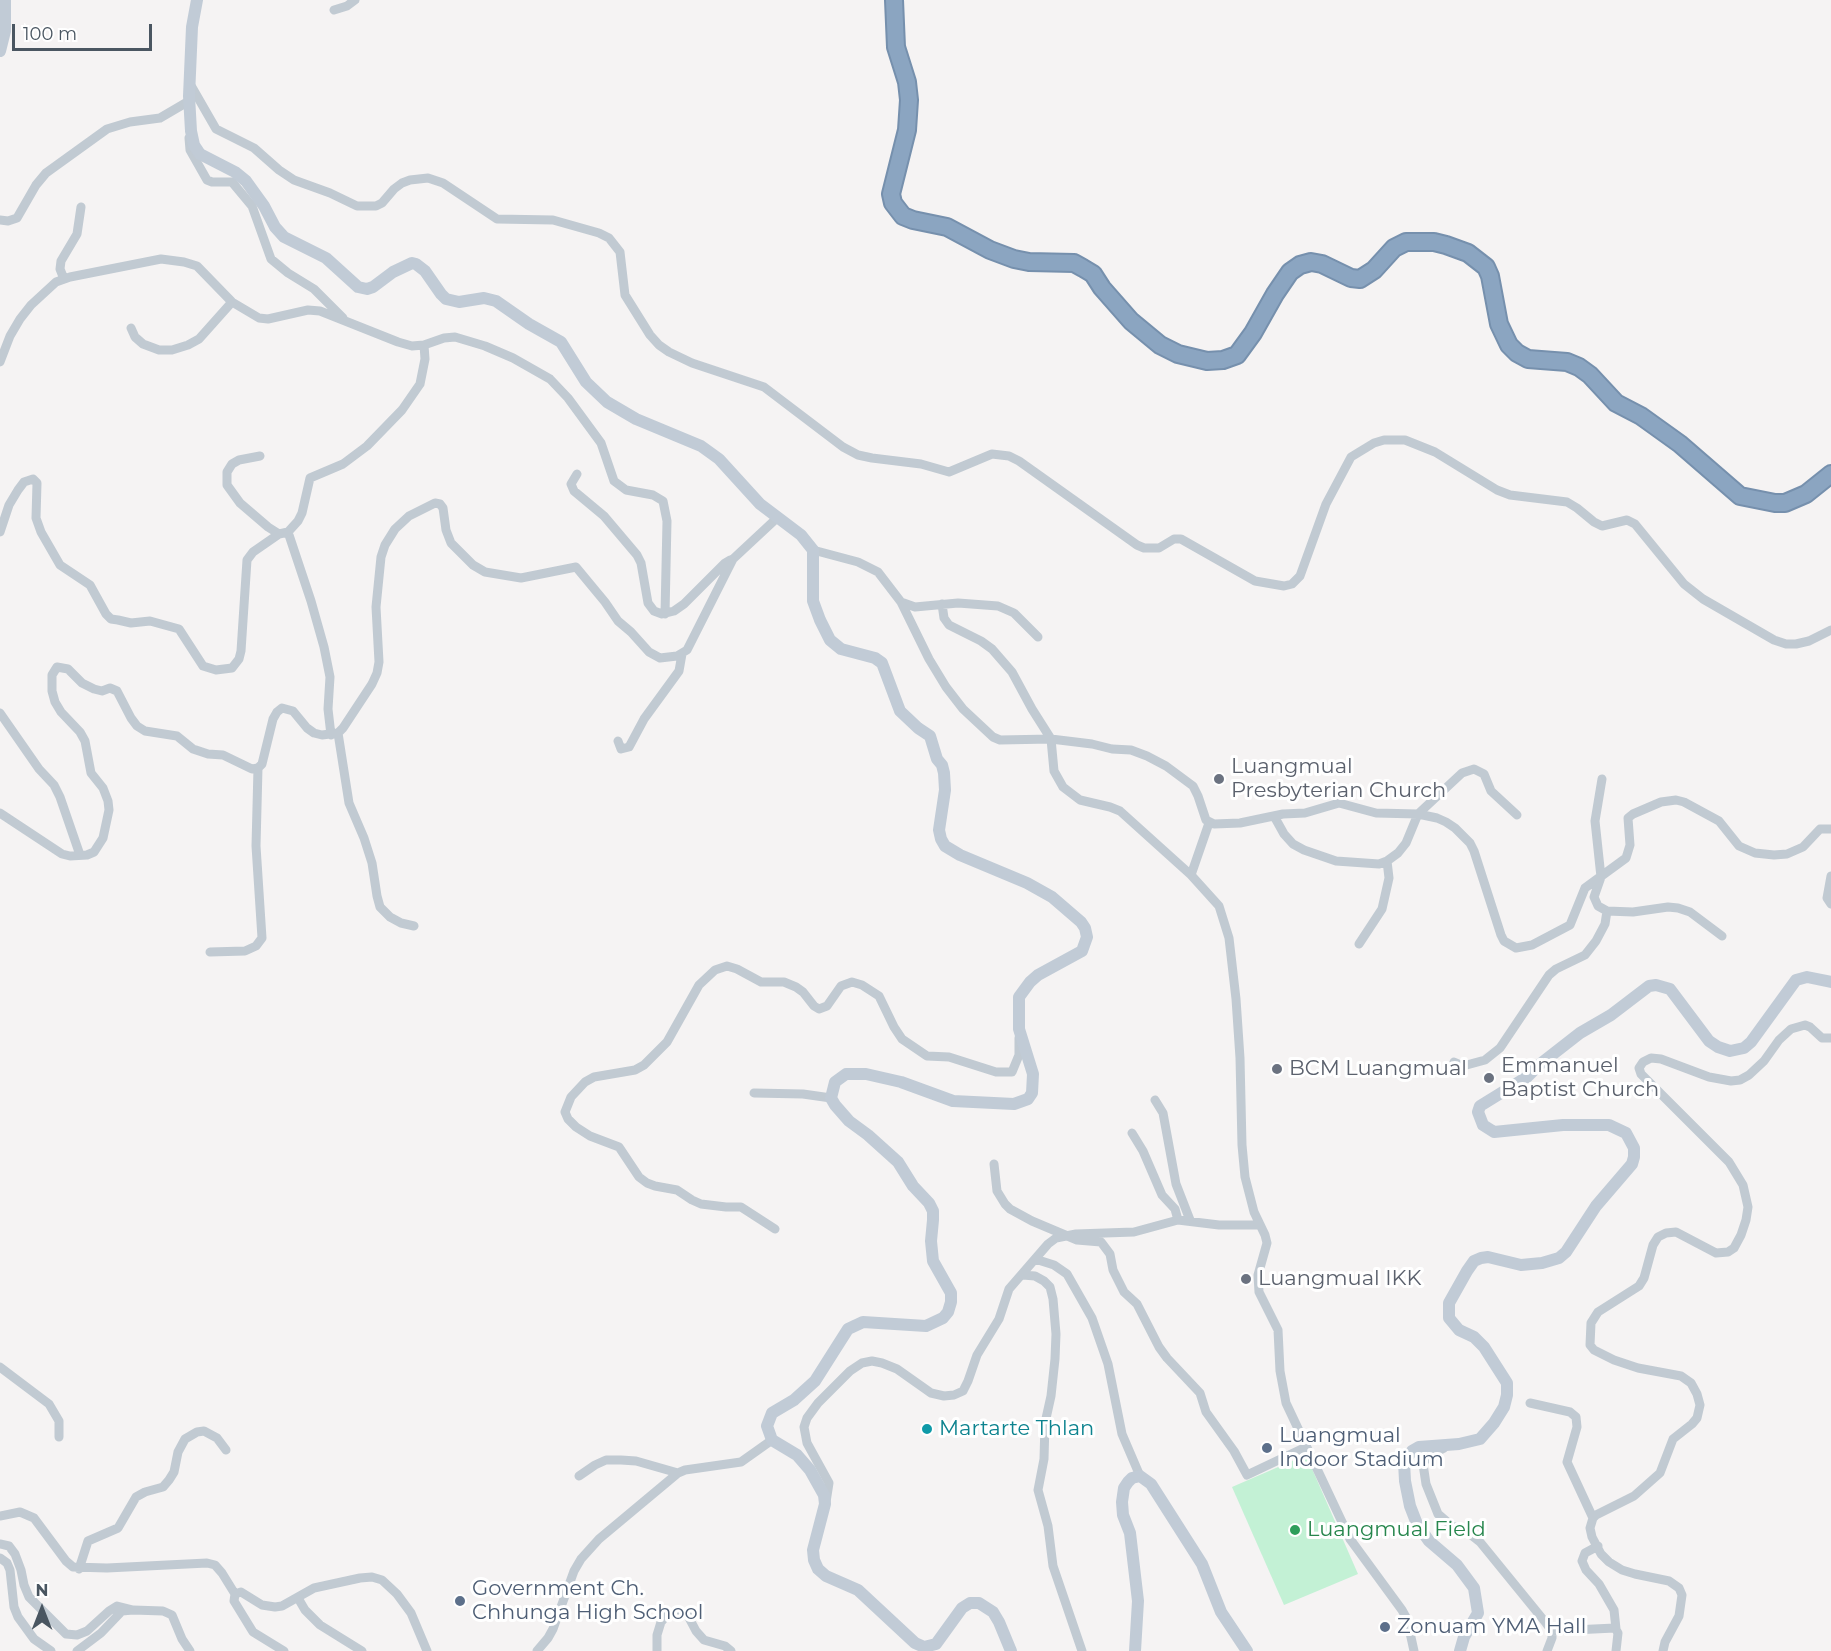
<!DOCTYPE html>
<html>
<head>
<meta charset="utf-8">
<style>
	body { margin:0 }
	#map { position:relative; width:1831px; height:1651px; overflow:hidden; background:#f5f3f3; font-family:Montserrat,sans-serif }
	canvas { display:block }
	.north { position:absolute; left:12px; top:1579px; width:60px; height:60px; -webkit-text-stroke:4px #fff; paint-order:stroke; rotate:0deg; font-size:16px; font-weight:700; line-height:24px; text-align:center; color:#4a5661 }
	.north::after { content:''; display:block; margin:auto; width:21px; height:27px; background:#4a5661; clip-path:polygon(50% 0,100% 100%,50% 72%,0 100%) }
	.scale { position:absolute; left:12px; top:24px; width:140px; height:27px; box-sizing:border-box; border:3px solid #4a5661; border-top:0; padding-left:8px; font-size:18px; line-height:21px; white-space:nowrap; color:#4a5661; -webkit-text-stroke:4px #fff; paint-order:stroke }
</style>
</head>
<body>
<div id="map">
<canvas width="1831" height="1651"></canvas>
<div class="north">N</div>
<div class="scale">100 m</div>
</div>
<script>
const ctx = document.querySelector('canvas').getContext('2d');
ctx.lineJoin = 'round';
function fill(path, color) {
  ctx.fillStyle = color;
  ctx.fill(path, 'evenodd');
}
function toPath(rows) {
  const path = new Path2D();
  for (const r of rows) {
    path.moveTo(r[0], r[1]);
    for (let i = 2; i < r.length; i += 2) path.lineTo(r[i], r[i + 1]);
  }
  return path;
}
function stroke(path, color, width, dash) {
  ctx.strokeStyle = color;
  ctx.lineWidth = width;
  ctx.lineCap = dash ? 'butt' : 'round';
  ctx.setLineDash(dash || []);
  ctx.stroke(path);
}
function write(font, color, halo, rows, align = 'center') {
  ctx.font = font + ' Montserrat,sans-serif';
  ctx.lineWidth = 6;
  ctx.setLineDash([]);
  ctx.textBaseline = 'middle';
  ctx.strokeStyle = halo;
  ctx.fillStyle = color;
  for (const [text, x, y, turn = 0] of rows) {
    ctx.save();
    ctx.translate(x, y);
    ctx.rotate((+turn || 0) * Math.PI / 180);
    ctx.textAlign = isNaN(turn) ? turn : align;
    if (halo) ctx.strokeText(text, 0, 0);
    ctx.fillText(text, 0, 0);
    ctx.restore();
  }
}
fill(toPath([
	[1306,1455,1358,1574,1284,1605,1232,1487]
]), '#c3f1d5');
const highway = toPath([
	[894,0,896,47,907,82,909,100,907,130,891,194,893,203,903,216,913,220,947,227,990,250,1014,259,1029,262,1074,263,1083,268,1093,274,1102,288,1131,321,1160,345,1178,354,1207,361,1223,360,1237,355,1253,333,1275,294,1290,272,1300,265,1311,262,1322,264,1351,278,1360,279,1374,270,1394,248,1406,242,1434,242,1446,245,1468,253,1486,267,1490,276,1499,324,1509,345,1517,353,1528,359,1567,362,1579,367,1590,375,1616,403,1641,416,1680,444,1740,496,1775,503,1785,503,1806,494,1831,474]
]);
stroke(highway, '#7690ad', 20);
stroke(toPath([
	[334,10,347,6,355,0],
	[189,82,216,129,254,148,279,170,294,180,330,193,357,206,376,206,382,203,394,189,402,183,410,180,428,178,443,183,497,219,553,220,599,233,609,238,620,252,625,295,650,335,659,345,669,352,692,363,764,387,843,447,858,455,872,458,921,464,949,472,992,454,1009,456,1019,461,1137,545,1144,548,1159,548,1174,539,1181,539,1255,581,1284,586,1292,584,1300,576,1326,504,1351,457,1374,443,1384,440,1405,440,1435,452,1497,490,1510,495,1567,502,1577,508,1594,522,1602,526,1627,520,1635,524,1684,584,1703,599,1774,640,1786,644,1796,644,1809,641,1831,630],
	[189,138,190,150,207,180,212,182,232,182,252,206,271,259,288,273,314,289,343,318],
	[0,220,8,221,17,218,36,185,46,173,107,129,130,122,160,118,189,101],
	[64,279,60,269,61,261,77,234,81,207],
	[131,328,135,337,143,344,159,350,172,350,188,345,199,339,232,302],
	[0,362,10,336,20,319,31,305,56,282,70,277,161,259,184,262,197,266,232,302,259,318,268,319,308,310,320,311,398,342,412,346,424,345,444,338,455,337,485,346,513,358,550,379,568,398,601,443,614,481,626,490,653,495,663,501,667,521,665,614],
	[260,456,239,460,232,464,227,472,227,485,240,503,268,527,279,534],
	[577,474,571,484,574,491,604,516,637,555,641,563,648,603,654,611,662,614,674,611,684,604,725,563,730,560],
	[0,532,9,505,18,490,24,482,33,479,37,483,36,518,41,532,60,565,90,585,106,614,111,619,118,620,131,623,150,621,179,629,203,666,216,670,232,668,239,659,241,651,247,560,253,552,279,534,288,532,298,521,302,513,310,478,343,464,367,446,402,410,420,384,425,359,424,345],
	[288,532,311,601,324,647,330,677,328,709,331,735],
	[813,550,858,562,878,572,901,602,929,659,946,687,963,709,993,737,1000,740,1051,739,1092,744,1112,749,1131,750,1147,756,1166,766,1193,786,1198,796,1206,820,1214,824,1240,823,1283,814,1305,813,1339,803,1376,813,1418,814,1437,818,1446,822,1455,828,1470,843,1474,851,1501,935,1504,941,1516,948,1532,945,1570,925,1585,888,1626,858,1630,845,1628,818,1633,814,1661,802,1676,800,1684,802,1719,821,1739,846,1755,853,1774,855,1787,854,1803,847,1820,829,1831,829],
	[901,602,915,607,958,603,998,606,1014,613,1038,637],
	[942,604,944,618,949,625,981,641,992,649,1012,672,1032,709,1051,739,1054,771,1063,787,1080,800,1110,807,1120,811,1191,875],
	[0,713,39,769,54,785,60,797,80,855],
	[338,733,349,803,364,838,372,863,377,896,380,907,390,917,401,923,414,926],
	[618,741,621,749,629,747,644,719,679,671,682,654],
	[1602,779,1595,821,1601,877,1594,897,1598,906,1607,911,1633,912,1668,907,1678,908,1690,912,1722,936],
	[0,813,62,854,70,856,87,855,94,852,103,838,109,810,108,801,103,788,91,773,85,741,80,732,61,712,55,702,52,691,52,675,57,667,68,669,82,683,94,689,102,691,110,688,117,691,131,718,137,726,145,731,177,736,193,749,208,754,223,755,252,769,258,768,262,764,273,719,277,712,282,708,293,711,307,728,314,733,322,735,338,733,343,728,372,684,377,673,379,662,376,607,381,557,385,545,395,529,409,516,435,503,440,504,443,508,446,530,451,543,473,565,485,572,521,578,576,567,605,602,618,621,631,632,649,652,660,658,677,656,687,650,733,559,777,518],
	[1274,816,1284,834,1293,844,1304,850,1336,861,1379,864,1387,861,1398,853,1406,843,1418,814,1462,773,1474,769,1484,774,1491,791,1517,815],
	[1209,823,1191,875,1219,906,1229,938,1236,999,1240,1058,1242,1145,1245,1177,1254,1212,1265,1235,1267,1243,1258,1275,1259,1292,1278,1330,1280,1371,1286,1403,1350,1539,1402,1610,1407,1619,1414,1651],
	[1831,876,1827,898,1831,904],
	[1359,944,1382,909,1389,878,1387,861],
	[210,952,245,951,256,946,262,938,256,846,258,768],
	[1454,1062,1463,1066,1485,1060,1500,1048,1549,975,1556,969,1585,955,1596,941,1605,924,1607,911],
	[754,1093,803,1094,831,1098],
	[1155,1100,1163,1113,1176,1184,1190,1220],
	[1132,1133,1143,1151,1162,1195,1175,1209,1178,1220],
	[994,1164,997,1191,1005,1204,1010,1209,1032,1221,1077,1240,1101,1242,1110,1254,1113,1270,1124,1292,1137,1304,1159,1347,1167,1358,1200,1393,1206,1412,1234,1451,1247,1475,1306,1447],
	[775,1229,741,1207,726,1207,701,1204,692,1200,677,1190,655,1186,647,1183,639,1177,619,1147,590,1136,576,1127,568,1119,565,1112,571,1097,585,1082,594,1077,635,1070,644,1065,667,1042,699,985,715,970,727,966,737,969,761,982,784,982,796,987,803,992,814,1006,819,1009,827,1006,841,986,852,982,862,985,879,996,894,1027,902,1039,927,1056,949,1057,996,1072,1012,1072,1019,1055,1019,1038],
	[1035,1259,1054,1265,1067,1274,1092,1318,1108,1364,1122,1434,1140,1476],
	[1023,1275,1035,1276,1044,1281,1050,1287,1053,1299,1056,1334,1055,1359,1051,1396,1045,1423,1044,1459,1038,1490,1048,1526,1053,1566,1082,1651],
	[0,1367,49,1404,59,1421,59,1437],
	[1530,1403,1570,1412,1576,1417,1577,1427,1567,1462,1593,1518],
	[1444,1448,1427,1457,1423,1464,1426,1484,1438,1514,1452,1526,1466,1531,1480,1542,1546,1623,1552,1631,1552,1638,1547,1651],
	[579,1476,595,1465,606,1460,621,1460,636,1461,678,1473],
	[826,1502,829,1483,807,1443,804,1427,807,1418,818,1403,850,1371,862,1363,872,1361,882,1363,897,1369,931,1393,944,1396,954,1395,963,1391,968,1381,977,1355,999,1319,1009,1289,1048,1244,1056,1238,1076,1234,1134,1232,1178,1220,1219,1225,1260,1225],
	[0,1516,20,1512,34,1518,66,1561,73,1567,107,1568,207,1563,215,1565,222,1573,235,1594],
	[0,1544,9,1546,15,1554,21,1570,24,1585,29,1597,66,1634,77,1635,87,1631,109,1611,117,1606,133,1610],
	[1598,1546,1585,1553,1582,1561,1586,1570,1599,1584,1614,1610,1616,1629],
	[0,1558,7,1563,10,1570,14,1607,18,1617,34,1639,51,1651],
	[79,1569,88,1541,118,1528,136,1497,145,1492,163,1487,169,1480,174,1472,178,1452,185,1439,197,1432,204,1431,217,1438,226,1450],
	[298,1598,305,1610,320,1625,362,1651],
	[1552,1631,1615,1628,1618,1633,1616,1651],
	[77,1651,101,1633,122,1611,133,1610,163,1611,172,1615,182,1639,190,1651],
	[284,1651,253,1632,234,1601,235,1594,241,1592,262,1605,275,1607,282,1606,314,1588,360,1578,372,1577,382,1580,397,1594,411,1613,427,1651],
	[537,1651,548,1638,553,1629,574,1571,581,1559,599,1539,678,1473,685,1470,741,1462,772,1440],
	[657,1651,657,1635,661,1622,666,1616,680,1611,687,1614,696,1631,704,1640,725,1646,731,1651],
	[1663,1651,1665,1642,1679,1616,1682,1595,1679,1588,1669,1581,1635,1574,1622,1570,1609,1562,1601,1554,1592,1537,1590,1528,1593,1518,1596,1515,1634,1496,1660,1473,1673,1439,1692,1424,1697,1418,1700,1405,1697,1394,1691,1383,1681,1376,1638,1368,1614,1360,1594,1350,1590,1345,1591,1323,1598,1312,1639,1286,1644,1278,1653,1245,1658,1237,1666,1233,1676,1232,1716,1253,1728,1252,1734,1248,1741,1235,1746,1220,1748,1207,1743,1185,1729,1162,1641,1074,1639,1068,1643,1062,1651,1058,1661,1059,1709,1077,1731,1081,1740,1080,1749,1075,1764,1061,1779,1040,1791,1029,1805,1025,1810,1027,1822,1038,1831,1038]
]), '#c1cad2', 9);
stroke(toPath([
	[197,0,192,27,189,96,191,131,194,145,200,154,235,172,246,181,264,206,275,227,284,237,326,258,358,287,367,289,373,287,393,272,412,263,416,264,425,271,441,294,446,299,459,302,484,298,496,301,529,324,561,342,586,382,607,402,636,419,701,446,719,459,760,504,801,535,813,550,813,601,820,620,830,640,841,649,875,658,882,663,900,711,918,728,930,736,937,759,942,765,944,773,945,790,939,830,941,839,945,846,960,855,1027,883,1052,897,1081,922,1085,928,1087,937,1082,951,1038,975,1030,982,1019,997,1019,1029,1033,1074,1032,1093,1028,1099,1014,1104,953,1101,901,1082,866,1074,846,1074,835,1082,831,1098,835,1105,849,1121,868,1135,898,1162,913,1186,929,1203,933,1211,933,1220,931,1241,933,1261,951,1293,951,1302,948,1312,943,1318,926,1326,863,1322,848,1329,815,1381,794,1400,772,1413,767,1426,772,1440,797,1455,810,1470,824,1495,825,1504,813,1550,814,1560,818,1569,826,1576,858,1590,915,1643,924,1647,936,1644,962,1608,970,1603,979,1603,993,1612,999,1622,1011,1651],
	[0,51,5,31,5,0],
	[1135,1651,1138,1601,1130,1533,1123,1515,1122,1502,1124,1488,1128,1482,1132,1478,1140,1476,1151,1484,1202,1564,1221,1612,1247,1651],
	[1460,1651,1464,1637,1478,1613,1474,1588,1457,1565,1429,1541,1417,1524,1410,1506,1405,1481,1404,1462,1412,1451,1419,1447,1459,1444,1480,1439,1494,1423,1504,1407,1507,1395,1507,1383,1484,1347,1474,1337,1459,1330,1449,1318,1449,1303,1467,1271,1474,1261,1481,1258,1488,1257,1521,1265,1542,1263,1559,1258,1566,1252,1596,1206,1632,1164,1634,1157,1634,1148,1626,1133,1609,1125,1563,1125,1494,1132,1483,1125,1478,1112,1480,1106,1527,1077,1539,1065,1580,1033,1611,1015,1649,986,1656,985,1670,989,1709,1041,1718,1047,1730,1051,1744,1048,1751,1042,1796,980,1807,977,1831,982]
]), '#c1cbd6', 12);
stroke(highway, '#8ba5c1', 16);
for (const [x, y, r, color] of [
	[1219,779,6,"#6b7280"],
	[1277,1069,6,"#6b7280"],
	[1489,1078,6,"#6b7280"],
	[1246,1279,6,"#6b7280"],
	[927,1429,6,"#0f9aa8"],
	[1267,1448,6,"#5c6f8a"],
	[1295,1530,6,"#2e9e5b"],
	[460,1601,6,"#5c6f8a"],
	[1385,1627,6,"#5c6f8a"]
]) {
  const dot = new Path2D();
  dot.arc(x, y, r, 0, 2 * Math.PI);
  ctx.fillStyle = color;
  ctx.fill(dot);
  stroke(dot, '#fff', 2);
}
write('21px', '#5b616d', '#fff', [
	["Luangmual",1231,767],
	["Presbyterian Church",1231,791],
	["Emmanuel",1501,1066],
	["Baptist Church",1501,1090],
	["BCM Luangmual",1289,1069],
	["Luangmual IKK",1258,1279]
], 'left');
write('21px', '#0d838f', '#fff', [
	["Martarte Thlan",939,1429]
], 'left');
write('21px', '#4e5e75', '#fff', [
	["Luangmual",1279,1436],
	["Indoor Stadium",1279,1460],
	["Government Ch.",472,1589],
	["Chhunga High School",472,1613],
	["Zonuam YMA Hall",1397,1627]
], 'left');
write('21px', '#27864d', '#fff', [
	["Luangmual Field",1307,1530]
], 'left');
</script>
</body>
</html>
